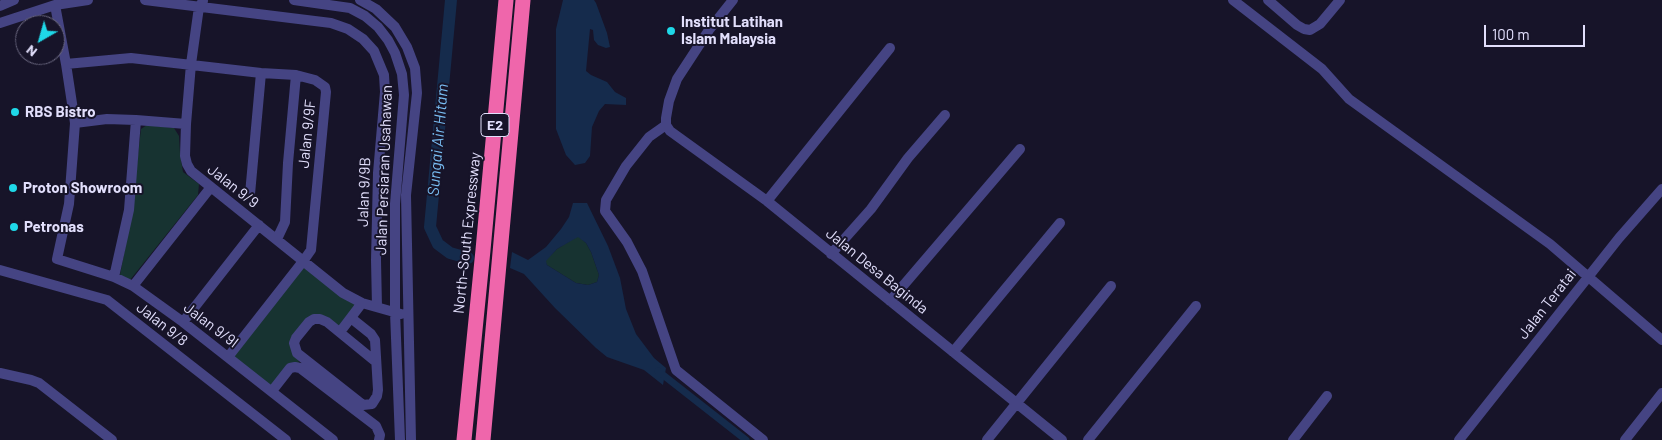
<!DOCTYPE html>
<html>
<head>
<meta charset="utf-8">
<style>
	body { margin:0 }
	#map { position:relative; width:1662px; height:440px; overflow:hidden; background:#171429; font-family:Barlow,sans-serif }
	canvas { display:block }
	.north { position:absolute; left:15px; top:15px; width:50px; height:50px; box-sizing:border-box; background:#171429; border:1px solid #68657d; border-radius:50%; rotate:218deg; font-size:14px; font-weight:700; line-height:20px; text-align:center; color:#e2dffc }
	.north::after { content:''; display:block; margin:auto; width:18px; height:22px; background:#1fd8e8; clip-path:polygon(50% 0,100% 100%,50% 72%,0 100%) }
	.scale { position:absolute; left:1484px; top:25px; width:101px; height:22px; box-sizing:border-box; border:2px solid #e2dffc; border-top:0; padding-left:6px; font-size:15px; line-height:18px; white-space:nowrap; color:#e2dffc; -webkit-text-stroke:4px #171429; paint-order:stroke }
</style>
</head>
<body>
<div id="map">
<canvas width="1662" height="440"></canvas>
<div class="north">N</div>
<div class="scale">100 m</div>
</div>
<script>
const ctx = document.querySelector('canvas').getContext('2d');
ctx.lineJoin = 'round';
function fill(path, color) {
  ctx.fillStyle = color;
  ctx.fill(path, 'evenodd');
}
function toPath(rows) {
  const path = new Path2D();
  for (const r of rows) {
    path.moveTo(r[0], r[1]);
    for (let i = 2; i < r.length; i += 2) path.lineTo(r[i], r[i + 1]);
  }
  return path;
}
function stroke(path, color, width, dash) {
  ctx.strokeStyle = color;
  ctx.lineWidth = width;
  ctx.lineCap = dash ? 'butt' : 'round';
  ctx.setLineDash(dash || []);
  ctx.stroke(path);
}
function write(font, color, halo, rows, align = 'center') {
  ctx.font = font + ' Barlow,sans-serif';
  ctx.lineWidth = 4;
  ctx.setLineDash([]);
  ctx.textBaseline = 'middle';
  ctx.strokeStyle = halo;
  ctx.fillStyle = color;
  for (const [text, x, y, turn = 0] of rows) {
    ctx.save();
    ctx.translate(x, y);
    ctx.rotate((+turn || 0) * Math.PI / 180);
    ctx.textAlign = isNaN(turn) ? turn : align;
    if (halo) ctx.strokeText(text, 0, 0);
    ctx.fillText(text, 0, 0);
    ctx.restore();
  }
}
fill(toPath([
	[147,125,174,128,179,136,180,153,183,172,199,184,198,195,130,280,120,275,131,216,141,129],
	[578,236,586,243,591,252,599,275,597,282,588,285,576,283,547,265,545,261,557,249],
	[304,260,362,303,340,332,320,319,296,338,297,353,300,368,295,367,272,391,228,357]
]), '#173331');
fill(toPath([
	[563,0,594,0,596,3,607,33,610,47,606,48,598,45,594,40,593,30,590,29,586,71,591,75,607,82,615,92,626,98,626,105,605,104,599,111,592,127,590,156,585,163,575,165,566,155,556,129,556,29],
	[573,203,587,203,608,246,620,278,626,309,636,334,654,358,666,368,663,385,644,370,607,357,596,348,555,308,524,274,510,268,512,252,528,260,546,247,561,229,569,217],
	[578,237,586,243,591,252,599,275,597,282,588,285,576,283,547,265,546,261,557,249]
]), '#152b4c');
stroke(toPath([
	[658,371,746,440]
]), '#152b4c', 7);
stroke(toPath([
	[451,0,430,227,438,244,450,253,468,258]
]), '#152b4c', 12);
stroke(toPath([
	[145,0,331,23,348,29,363,39,374,51,384,75,385,92,378,173,376,260,377,307],
	[294,0,350,8,365,16,378,27,388,40,395,53,402,74,404,95,395,204,395,312,400,440],
	[360,0,376,9,395,27,407,47,415,68,417,93,406,195,411,440],
	[733,0,709,30,677,79,669,101,666,118,666,125,670,131,767,201,1062,440],
	[1233,0,1322,69,1349,99,1550,244,1662,340],
	[1268,0,1297,25,1304,29,1310,30,1320,24,1340,0],
	[203,1,199,7,191,64,186,124,185,156,187,164,191,171,343,293,362,303,401,314],
	[55,5,66,64,75,123,69,204,57,259,114,277,133,286,183,322,333,440],
	[0,6,14,0],
	[0,23,55,5,88,0],
	[66,64,131,58,261,73,296,75,315,80,325,87,326,92,311,250,304,260,228,357],
	[75,123,107,119,136,120,186,124],
	[666,125,649,137,626,166,606,200,605,211,627,242,642,271,676,370,763,440],
	[250,194,261,73],
	[767,201,890,48],
	[277,239,285,222,288,163,296,75],
	[831,254,871,209,908,158,945,115],
	[0,270,107,300,286,440],
	[114,277,129,210,136,120],
	[133,286,211,187],
	[890,301,1020,149],
	[351,318,371,334,375,340,378,390,377,396,372,404,363,405,297,353,294,343,296,338,309,322,314,319,320,319,327,322,376,362],
	[183,322,259,225],
	[340,332,362,303],
	[953,352,1060,223],
	[0,373,31,380,39,383,112,440],
	[272,391,290,368,295,367,300,368,376,426,380,435,379,440],
	[987,440,1111,286],
	[1088,440,1196,306],
	[1293,440,1327,396],
	[1459,440,1619,238,1662,189],
	[1625,440,1662,393]
]), '#454483', 10);
stroke(toPath([
	[464,440,483,250,506,0],
	[483,440,523,0]
]), '#ef66ab', 15);
for (const [x, y, r, color] of [
	[671,31,5,"#1fd8e8"],
	[15,112,5,"#1fd8e8"],
	[13,188,5,"#1fd8e8"],
	[14,227,5,"#1fd8e8"]
]) {
  const dot = new Path2D();
  dot.arc(x, y, r, 0, 2 * Math.PI);
  ctx.fillStyle = color;
  ctx.fill(dot);
  stroke(dot, '#171429', 2);
}
for (const [x, y, w] of [
	[495,125,28]
]) {
  const box = new Path2D();
  box.roundRect(x - w / 2, y - 11.5, w, 23, 4);
  ctx.fillStyle = '#171429';
  ctx.fill(box);
  stroke(box, '#e2dffc', 1);
}
write('bold 14px', '#e2dffc', null, [
	["E2",495,125]
]);
write('bold 15px', '#e2dffc', '#171429', [
	["Institut Latihan",681,22],
	["Islam Malaysia",681,39],
	["RBS Bistro",25,112],
	["Proton Showroom",23,188],
	["Petronas",24,227]
], 'left');
write('15px', '#e2dffc', '#171429', [
	["Jalan 9/9F",307,134,-84],
	["Jalan Persiaran Usahawan",384,170,-88],
	["Jalan 9/9",233,186,38],
	["Jalan 9/9B",364,192,-88],
	["North–South Expressway",467,233,-84],
	["Jalan Desa Baginda",877,271,39],
	["Jalan Teratai",1547,304,-52],
	["Jalan 9/8",162,324,38],
	["Jalan 9/9I",211,325,37]
]);
write('italic 16px', '#78bcf1', '#171429', [
	["Sungai Air Hitam",438,140,-85]
]);
</script>
</body>
</html>
